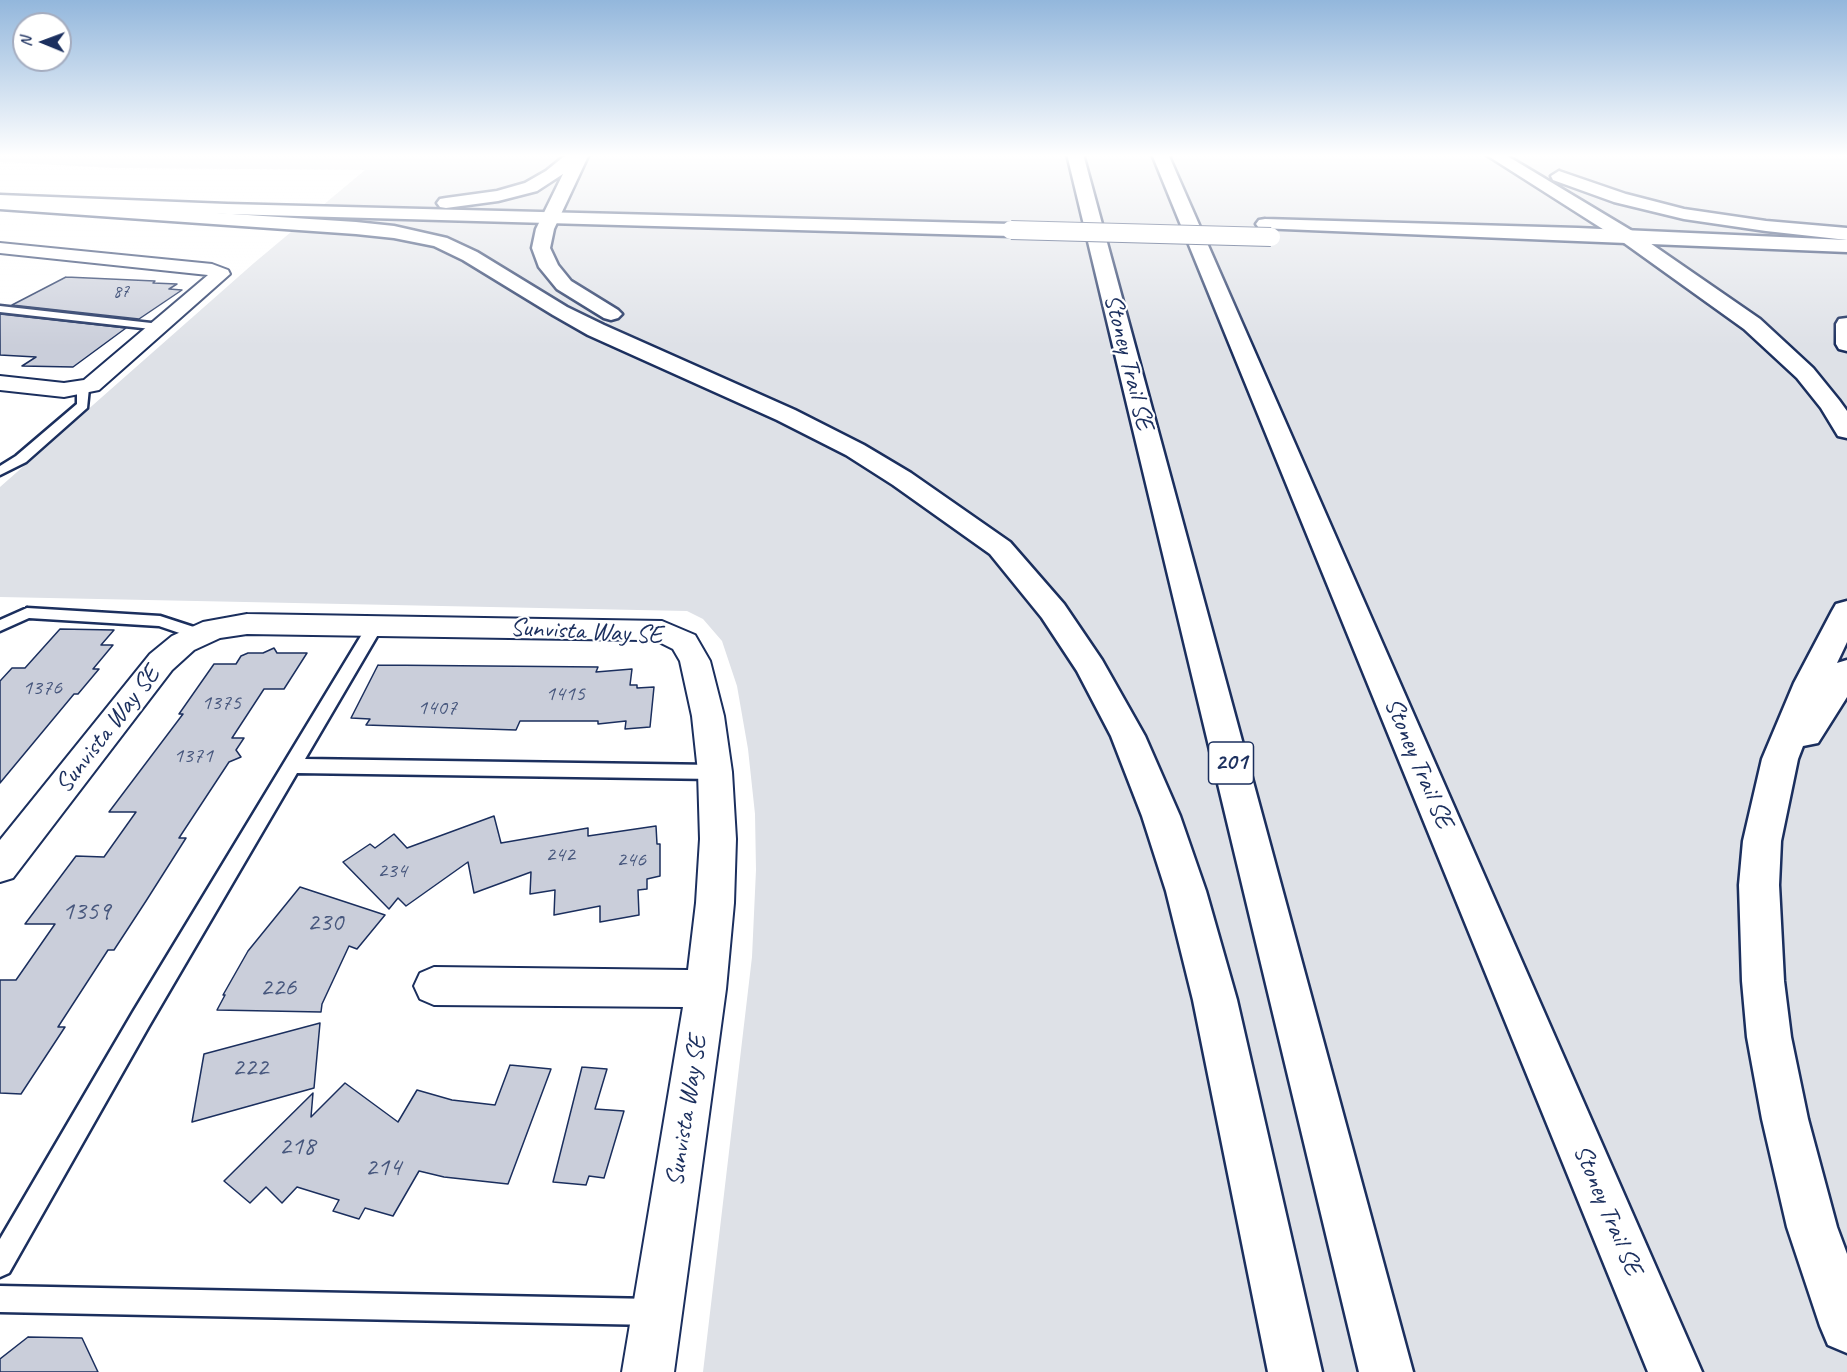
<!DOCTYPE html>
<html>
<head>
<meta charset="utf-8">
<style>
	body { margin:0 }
	#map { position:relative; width:1847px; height:1372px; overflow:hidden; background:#fff; font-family:Caveat,sans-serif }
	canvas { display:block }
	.north { position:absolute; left:12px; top:12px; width:60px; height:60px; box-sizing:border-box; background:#fff; border:2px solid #a4acbf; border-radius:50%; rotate:271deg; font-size:16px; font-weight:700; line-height:24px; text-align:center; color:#1b2f5e }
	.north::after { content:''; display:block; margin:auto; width:21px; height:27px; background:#1b2f5e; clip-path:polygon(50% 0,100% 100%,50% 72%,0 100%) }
</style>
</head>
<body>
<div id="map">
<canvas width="1847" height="1372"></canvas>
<div class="north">N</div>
</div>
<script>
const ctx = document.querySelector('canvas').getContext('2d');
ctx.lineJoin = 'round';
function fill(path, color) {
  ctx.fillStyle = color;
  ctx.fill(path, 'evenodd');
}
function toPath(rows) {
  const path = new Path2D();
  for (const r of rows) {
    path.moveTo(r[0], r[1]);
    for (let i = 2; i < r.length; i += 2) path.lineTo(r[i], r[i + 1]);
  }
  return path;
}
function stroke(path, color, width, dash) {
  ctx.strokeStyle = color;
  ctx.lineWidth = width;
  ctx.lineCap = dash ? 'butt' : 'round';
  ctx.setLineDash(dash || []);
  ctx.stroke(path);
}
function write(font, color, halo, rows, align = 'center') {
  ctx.font = font + ' Caveat,sans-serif';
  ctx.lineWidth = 4.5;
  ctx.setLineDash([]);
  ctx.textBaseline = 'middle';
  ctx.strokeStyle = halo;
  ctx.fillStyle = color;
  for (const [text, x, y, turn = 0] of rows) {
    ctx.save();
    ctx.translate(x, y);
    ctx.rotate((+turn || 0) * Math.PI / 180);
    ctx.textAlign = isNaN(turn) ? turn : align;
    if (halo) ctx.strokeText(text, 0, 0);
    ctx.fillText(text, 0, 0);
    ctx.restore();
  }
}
fill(toPath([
	[0,154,1847,154,1847,1372,703,1372,752,957,756,870,755,814,748,749,737,686,722,641,703,619,687,611,0,597,0,487,254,263,365,170,113,168,0,162]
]), '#dee1e7');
const building = toPath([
	[66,277,155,281,153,283,177,284,169,289,182,290,139,319,12,305,66,277],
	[0,314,126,328,73,367,22,366,36,357,0,355,0,314],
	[60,629,114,630,101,645,113,645,93,669,99,669,78,694,74,694,0,783,0,681,12,668,25,668,60,629],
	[274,648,277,653,307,653,284,689,264,689,232,738,244,738,236,750,241,757,229,762,179,838,186,838,146,901,114,950,108,950,58,1027,65,1027,21,1094,0,1093,0,980,16,980,55,924,25,924,76,856,104,857,136,812,109,812,183,714,179,714,214,664,236,664,241,656,248,653,263,653,274,648],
	[378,665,598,667,596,672,632,669,630,685,637,685,637,688,654,687,650,727,625,729,626,721,598,724,598,721,520,721,516,730,366,725,370,719,351,718,378,665],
	[494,816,501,843,588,828,588,836,656,826,657,844,660,844,660,876,647,879,647,889,638,890,639,915,600,922,600,906,554,915,555,890,530,894,531,872,474,893,468,862,406,906,398,898,389,909,343,862,370,844,375,848,394,834,407,848,494,816],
	[300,887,385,915,357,949,349,946,322,1004,321,1012,217,1010,225,995,223,995,248,951,300,887],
	[320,1023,314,1088,192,1122,204,1054,320,1023],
	[510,1065,551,1069,508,1184,444,1177,419,1171,393,1216,365,1208,359,1219,333,1211,339,1200,297,1187,282,1203,266,1187,250,1203,224,1181,313,1093,311,1117,345,1083,398,1122,417,1090,452,1100,495,1105,510,1065],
	[582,1067,607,1069,595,1109,624,1111,604,1178,589,1176,586,1185,553,1182,582,1067],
	[28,1337,82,1338,98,1372,0,1372,0,1359,28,1337]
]);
fill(building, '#caceda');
stroke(building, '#1b2f5e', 1.5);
const lane = toPath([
	[0,306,160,324,165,327,160,330,0,312,0,306],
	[83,384,89,388,87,408,26,462,0,475,0,466,16,456,77,404,77,388,83,384],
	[27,608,160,616,206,631,208,635,206,639,200,640,159,626,29,618,0,631,0,620,27,608],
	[375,621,383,626,305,759,715,765,721,767,724,772,721,777,715,779,297,773,149,1026,9,1273,0,1277,0,1239,133,1012,367,626,375,621],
	[0,1286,653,1299,662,1303,666,1312,662,1321,653,1325,0,1312,0,1286]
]);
const street = toPath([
	[0,243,212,264,228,270,230,274,99,390,64,397,0,390,0,376,64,383,84,380,208,275,0,253,0,243],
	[247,614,662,621,695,635,710,661,724,716,732,772,736,839,734,903,726,989,674,1372,622,1372,683,1007,434,1005,420,999,414,986,420,973,434,967,688,970,696,903,700,839,698,772,692,716,680,661,673,649,657,641,641,640,247,634,220,638,194,650,172,670,13,878,0,882,0,840,150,654,172,636,203,622,247,614]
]);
const secondary = toPath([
	[0,195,227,204,1011,224,1018,226,1020,230,1018,234,1011,236,227,214,0,205,0,195],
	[1265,219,1578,228,1847,240,1847,252,1259,228,1256,224,1259,220,1265,219]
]);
const highway = toPath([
	[567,154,589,154,554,229,550,248,558,265,571,281,618,310,622,314,618,318,611,320,604,318,557,289,539,267,532,248,536,229,563,174,537,191,498,201,446,208,440,207,437,203,440,199,446,198,497,191,525,183,546,171,567,154],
	[1067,154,1083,154,1413,1372,1359,1372,1067,154],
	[1152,154,1168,154,1702,1372,1648,1372,1152,154],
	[1485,154,1504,154,1634,232,1760,319,1813,368,1839,400,1847,411,1847,438,1838,436,1821,408,1797,378,1744,329,1620,240,1485,154],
	[1559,171,1626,194,1684,209,1766,221,1847,228,1847,240,1766,231,1684,219,1614,202,1553,180,1551,176,1559,171],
	[0,199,356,222,394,226,447,238,477,252,567,307,604,325,795,410,864,445,911,473,1010,542,1064,604,1102,660,1145,736,1180,816,1206,891,1237,1000,1322,1372,1268,1372,1193,1000,1166,891,1142,816,1111,736,1077,671,1042,618,990,554,893,485,846,455,777,420,588,335,553,315,463,260,434,246,394,238,356,234,0,209,0,199],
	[1847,318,1847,351,1839,349,1836,344,1836,324,1839,319,1847,318],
	[1847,601,1847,642,1837,663,1847,660,1847,697,1818,743,1803,746,1798,759,1781,841,1779,885,1784,981,1791,1037,1808,1119,1837,1227,1847,1254,1847,1353,1828,1345,1820,1326,1787,1227,1762,1119,1747,1037,1742,981,1739,885,1743,841,1762,759,1794,683,1832,611,1836,604,1847,601]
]);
stroke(lane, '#1b2f5e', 5);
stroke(street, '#1b2f5e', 4);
stroke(secondary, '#1b2f5e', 5);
stroke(highway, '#1b2f5e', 5);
fill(lane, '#fff');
fill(street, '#fff');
fill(secondary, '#fff');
fill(highway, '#fff');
const secondaryBridge = toPath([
	[1011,230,1271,237]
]);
stroke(secondaryBridge, '#1b2f5e', 20, []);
stroke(secondaryBridge, '#fff', 18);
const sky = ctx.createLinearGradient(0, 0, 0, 346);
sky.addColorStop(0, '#93b7dc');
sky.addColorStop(0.45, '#fff');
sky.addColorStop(1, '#ffffff00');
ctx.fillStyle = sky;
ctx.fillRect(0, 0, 1847, 346);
write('18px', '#47577d', null, [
	["87",121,292]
]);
write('22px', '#47577d', null, [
	["1376",42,688],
	["1415",565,694],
	["1375",221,703],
	["1407",437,708],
	["1371",193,756],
	["242",560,855],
	["246",631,860],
	["234",392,871]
]);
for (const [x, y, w] of [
	[1231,763,45]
]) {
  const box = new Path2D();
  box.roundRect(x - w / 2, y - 21, w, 42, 4.5);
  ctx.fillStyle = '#fff';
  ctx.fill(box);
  stroke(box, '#1b2f5e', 1.5);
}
write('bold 24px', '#1b2f5e', null, [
	["201",1231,763]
]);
write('26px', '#1b2f5e', '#fff', [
	["Stoney Trail SE",1128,362,76],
	["Sunvista Way SE",586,632,3],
	["Sunvista Way SE",108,730,-52],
	["Stoney Trail SE",1418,763,67],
	["Sunvista Way SE",687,1111,-81],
	["Stoney Trail SE",1607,1210,67]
]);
write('27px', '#47577d', null, [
	["1359",86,912],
	["230",325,923],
	["226",278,988],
	["222",250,1068],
	["218",297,1147],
	["214",383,1168]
]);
</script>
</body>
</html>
